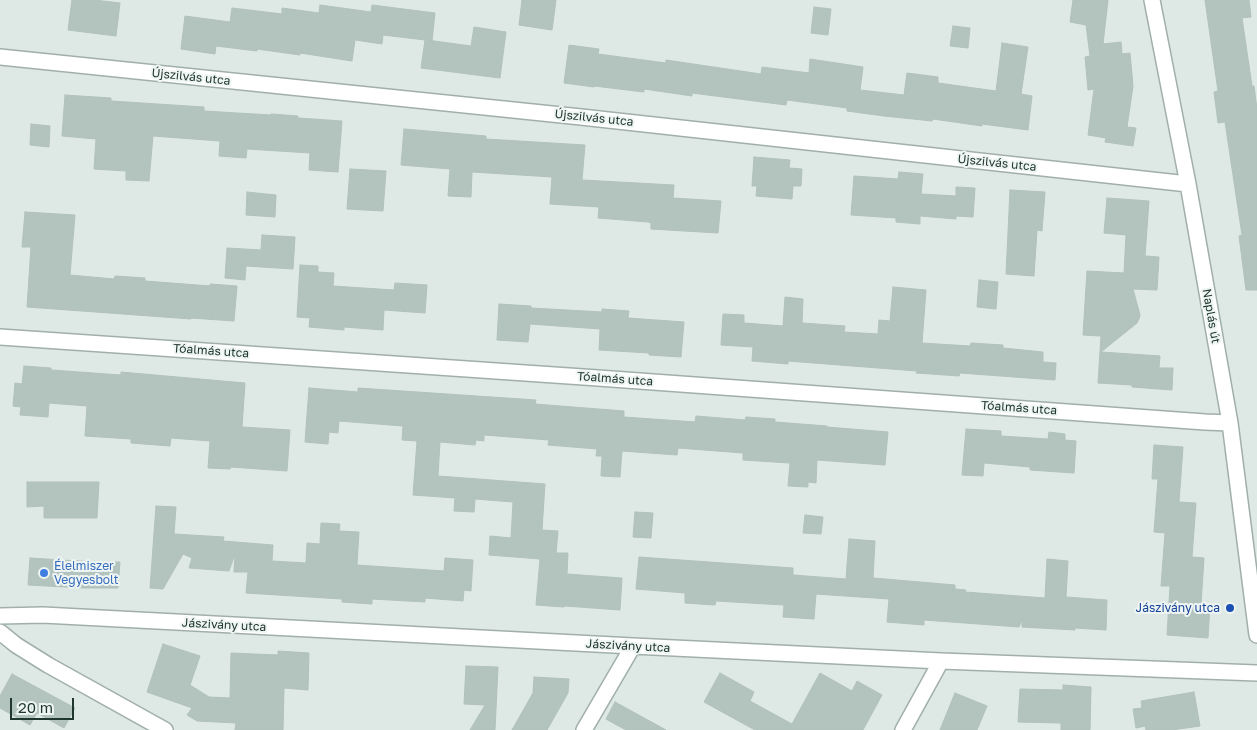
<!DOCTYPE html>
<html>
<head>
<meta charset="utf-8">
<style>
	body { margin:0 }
	#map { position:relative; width:1257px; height:730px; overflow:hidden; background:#dee8e4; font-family:"Golos Text",sans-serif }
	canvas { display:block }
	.scale { position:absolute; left:10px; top:698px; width:64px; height:22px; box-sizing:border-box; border:2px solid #203731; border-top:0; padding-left:6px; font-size:15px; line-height:18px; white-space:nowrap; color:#203731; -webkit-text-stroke:4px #eef5f2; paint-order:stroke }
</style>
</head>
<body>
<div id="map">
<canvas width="1257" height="730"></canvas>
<div class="scale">20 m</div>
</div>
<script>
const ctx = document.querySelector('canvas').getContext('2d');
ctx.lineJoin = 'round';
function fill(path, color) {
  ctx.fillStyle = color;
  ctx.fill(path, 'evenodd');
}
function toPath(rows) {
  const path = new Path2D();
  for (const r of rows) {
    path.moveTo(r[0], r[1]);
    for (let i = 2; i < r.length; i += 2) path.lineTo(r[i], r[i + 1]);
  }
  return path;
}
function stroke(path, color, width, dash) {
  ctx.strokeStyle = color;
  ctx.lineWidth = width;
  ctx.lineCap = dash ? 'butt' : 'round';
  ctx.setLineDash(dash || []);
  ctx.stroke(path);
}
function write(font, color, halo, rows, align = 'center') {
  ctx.font = font + ' "Golos Text",sans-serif';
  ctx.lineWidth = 4;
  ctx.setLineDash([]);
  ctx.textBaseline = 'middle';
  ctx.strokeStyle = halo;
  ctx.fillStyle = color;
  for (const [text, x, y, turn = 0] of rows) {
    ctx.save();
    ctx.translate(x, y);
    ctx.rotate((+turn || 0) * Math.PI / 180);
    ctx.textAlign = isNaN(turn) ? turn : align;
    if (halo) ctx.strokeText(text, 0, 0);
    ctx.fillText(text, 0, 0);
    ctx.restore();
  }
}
const building = toPath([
	[72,0,94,0,120,3,116,36,68,30,72,0],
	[522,0,556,0,552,30,519,25,522,0],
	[1073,0,1108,0,1103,44,1121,42,1122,54,1130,53,1133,86,1127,127,1136,128,1133,146,1105,142,1106,138,1088,135,1094,89,1088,90,1085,57,1090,56,1086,25,1070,22,1073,0],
	[1205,0,1249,0,1251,17,1242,18,1252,86,1254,86,1257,109,1257,290,1246,290,1239,236,1242,235,1225,122,1218,123,1214,92,1218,91,1205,0],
	[320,5,371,12,372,5,435,13,432,41,427,40,471,46,474,27,506,32,500,78,421,68,425,40,383,35,382,44,355,40,352,61,300,53,300,55,257,49,257,51,216,46,215,54,181,49,185,16,230,22,232,8,282,14,282,8,319,13,320,5],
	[814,7,831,9,828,35,811,33,814,7],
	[953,26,970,28,968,48,950,46,953,26],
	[1002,43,1028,47,1021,94,1032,96,1028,130,982,124,982,126,933,119,932,121,884,116,847,111,847,108,787,100,786,105,692,93,692,96,644,89,644,92,594,86,594,87,564,83,569,45,599,49,598,54,666,63,666,60,761,74,762,67,809,73,810,59,863,67,860,90,904,95,907,73,938,77,938,83,996,91,1002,43],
	[65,95,111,98,111,101,204,107,204,111,271,115,271,114,298,116,298,118,342,121,338,172,309,170,310,153,247,149,246,158,219,156,220,141,153,136,149,181,126,180,126,171,94,169,96,139,62,136,65,95],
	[31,124,50,126,49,147,30,145,31,124],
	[404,129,486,136,486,139,585,145,582,180,674,185,673,198,721,201,718,233,651,229,651,223,648,222,598,218,599,207,550,204,552,177,472,172,471,197,448,196,450,169,401,165,404,129],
	[754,157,790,160,789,168,802,169,801,186,793,186,792,199,756,196,757,186,752,186,754,157],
	[350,169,386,171,383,211,347,209,350,169],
	[899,172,923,174,921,194,956,196,956,187,975,188,973,217,956,216,956,219,920,216,920,224,896,222,896,218,851,215,854,176,898,179,899,172],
	[1010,190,1045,192,1042,231,1037,230,1034,276,1006,274,1010,190],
	[247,192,276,195,275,217,246,215,247,192],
	[1107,198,1149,201,1145,256,1159,257,1157,290,1133,289,1140,315,1139,319,1137,323,1101,352,1160,356,1159,368,1173,368,1172,390,1132,387,1132,385,1098,383,1101,336,1083,335,1087,271,1124,273,1126,235,1104,233,1107,198],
	[25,212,75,215,70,275,114,279,115,276,145,278,145,281,210,286,210,284,237,286,234,321,191,318,191,319,27,307,31,247,22,247,25,212],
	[262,235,295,237,293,269,246,266,245,280,225,278,227,248,261,250,262,235],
	[300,265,318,266,318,272,334,273,333,286,394,290,395,283,427,285,425,313,384,310,383,330,344,327,344,330,309,327,310,318,297,317,300,265],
	[979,280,998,282,996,309,977,307,979,280],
	[893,287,926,290,922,343,970,346,971,343,1003,345,1003,348,1043,352,1043,362,1056,363,1055,380,960,373,959,376,916,373,917,371,788,361,788,364,752,361,753,347,721,345,723,314,744,315,744,323,783,326,785,297,803,299,802,323,845,326,844,332,878,334,879,320,890,321,893,287],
	[499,304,531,306,531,308,602,312,602,309,629,311,628,318,684,322,681,357,649,355,649,353,599,350,600,329,530,324,528,342,497,340,499,304],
	[24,366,51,368,51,370,121,375,121,372,245,383,242,427,290,430,287,471,231,467,230,469,208,468,210,441,171,438,170,446,131,443,131,439,85,436,87,406,49,403,48,417,20,415,21,407,13,406,15,383,22,384,24,366],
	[309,388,358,392,358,388,536,400,535,404,624,411,624,417,695,422,696,416,745,420,746,417,775,419,775,422,827,426,827,427,888,432,885,465,817,460,816,483,808,482,808,487,788,486,790,463,743,460,743,453,678,448,677,455,622,451,620,477,601,476,602,456,596,456,597,449,548,445,549,440,484,435,484,441,476,440,475,445,440,442,438,476,545,484,542,530,558,531,556,553,568,553,567,574,622,578,620,610,565,606,564,607,536,605,540,559,489,555,490,536,511,538,513,502,475,499,474,512,454,511,455,498,413,495,417,441,402,440,403,426,339,421,338,433,329,432,328,444,305,442,309,388],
	[966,429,1001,431,1001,436,1048,439,1049,432,1065,434,1065,440,1076,441,1074,473,1030,470,1030,467,984,463,983,476,962,475,966,429],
	[1154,445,1183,447,1179,502,1196,503,1192,557,1204,558,1201,604,1210,605,1208,638,1167,635,1170,586,1161,586,1165,533,1154,532,1158,479,1152,479,1154,445],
	[27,482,99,482,97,518,44,518,44,506,27,507,27,482],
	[156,506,176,507,174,534,224,537,223,541,273,545,272,561,306,563,307,543,320,544,321,523,340,524,339,531,359,532,357,565,444,571,445,558,473,560,471,591,464,590,463,601,425,598,425,602,372,599,372,604,342,602,342,599,246,593,248,572,234,572,235,554,229,571,189,568,192,558,183,554,163,589,150,588,156,506],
	[635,512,653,513,651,538,633,537,635,512],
	[805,515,823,517,821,534,803,533,805,515],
	[849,539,875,541,873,578,955,585,955,589,966,590,965,592,1045,598,1047,559,1068,561,1066,597,1107,600,1106,630,1075,628,1075,630,1022,627,1022,620,1019,627,924,620,924,625,887,622,889,599,816,594,814,619,783,617,784,605,716,601,715,605,685,603,685,593,636,589,639,557,793,568,793,575,846,579,849,539],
	[30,558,94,562,120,562,118,588,84,588,28,585,30,558],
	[163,644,200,656,190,685,209,697,230,698,231,653,278,655,278,651,309,653,308,690,284,688,283,730,235,730,236,723,197,721,187,715,192,708,147,692,163,644],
	[466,666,498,667,495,730,470,730,485,705,464,704,466,666],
	[720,673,754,692,750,701,792,724,820,673,852,691,857,681,882,695,863,730,755,730,704,702,720,673],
	[12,674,75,708,64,728,37,713,30,725,0,708,0,696,12,674],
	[534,677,569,679,568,693,547,730,512,730,533,693,534,677],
	[1063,685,1091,687,1090,730,1061,730,1061,723,1018,722,1020,689,1063,690,1063,685],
	[1194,692,1200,726,1172,730,1146,730,1145,726,1136,728,1133,709,1142,708,1141,701,1194,692],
	[955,693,987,706,977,730,940,730,955,693],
	[615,702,666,730,626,730,606,719,615,702]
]);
fill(building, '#b3c3bd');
stroke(building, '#b1c1bb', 1);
const minor = toPath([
	[1152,0,1188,184,1230,423,1257,635],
	[0,57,581,117,1188,184],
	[0,337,598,378,1205,422,1230,423],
	[0,616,43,615,633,646,941,661,1257,673],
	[0,632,16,645,48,665,165,730],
	[584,730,633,646],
	[903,730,941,661]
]);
stroke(minor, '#a1afab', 18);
stroke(minor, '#fff', 15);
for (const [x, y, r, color] of [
	[44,573,5,"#3f7fe0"],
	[1230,608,5,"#1a4fb4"]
]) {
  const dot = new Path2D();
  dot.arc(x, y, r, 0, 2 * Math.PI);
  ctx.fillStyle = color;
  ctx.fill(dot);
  stroke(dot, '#eef5f2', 2);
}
write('12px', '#203731', '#eef5f2', [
	["Újszilvás utca",191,77,6],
	["Újszilvás utca",594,118,6],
	["Újszilvás utca",997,163,6],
	["Naplás út",1211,316,80],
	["Tóalmás utca",211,351,4],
	["Tóalmás utca",615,379,4],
	["Tóalmás utca",1019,408,4],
	["Jászivány utca",224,625,3],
	["Jászivány utca",628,646,3]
]);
write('12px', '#366cbe', '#eef5f2', [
	["Élelmiszer",54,566],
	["Vegyesbolt",54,580]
], 'left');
write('12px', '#164399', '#eef5f2', [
	["Jászivány utca",1220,608]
], 'right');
</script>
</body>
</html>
